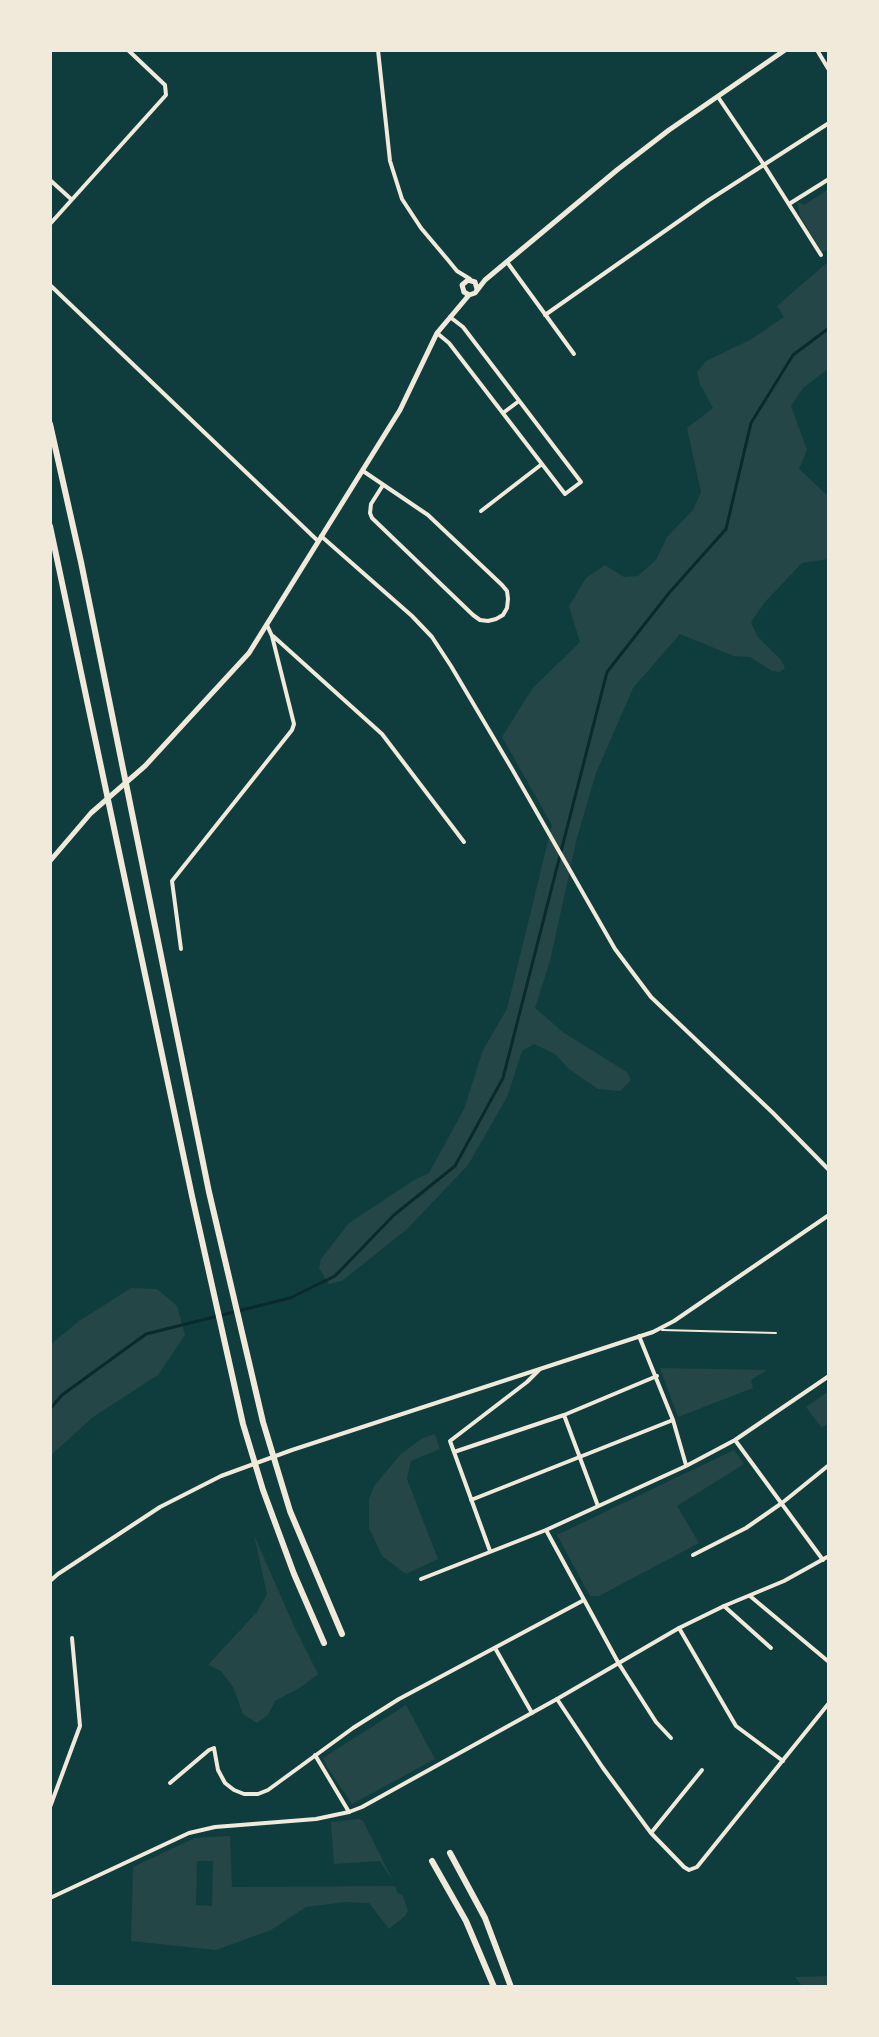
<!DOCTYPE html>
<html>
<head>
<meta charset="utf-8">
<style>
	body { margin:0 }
	#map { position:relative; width:879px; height:2037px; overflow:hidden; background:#0f3d3e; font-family:"Fira Sans",sans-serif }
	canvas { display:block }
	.frame { position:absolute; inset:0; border:52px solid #f1e9da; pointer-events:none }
</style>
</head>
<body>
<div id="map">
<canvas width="879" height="2037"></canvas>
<div class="frame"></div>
</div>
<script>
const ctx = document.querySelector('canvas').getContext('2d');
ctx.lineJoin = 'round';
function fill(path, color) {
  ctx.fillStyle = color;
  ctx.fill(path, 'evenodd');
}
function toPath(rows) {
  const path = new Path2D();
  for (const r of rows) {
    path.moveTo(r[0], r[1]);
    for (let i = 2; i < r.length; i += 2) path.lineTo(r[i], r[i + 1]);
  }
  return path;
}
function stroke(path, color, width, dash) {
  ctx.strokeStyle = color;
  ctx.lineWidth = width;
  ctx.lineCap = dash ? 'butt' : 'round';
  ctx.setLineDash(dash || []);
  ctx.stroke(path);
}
fill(toPath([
	[829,189,829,253,827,250,822,252,800,216,798,205,798,202,804,205],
	[829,261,829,368,803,388,791,406,807,450,799,469,829,497,829,559,802,563,765,602,751,622,757,636,781,660,785,668,780,672,772,671,750,657,734,656,680,634,633,688,596,773,577,838,550,961,535,1008,564,1033,627,1072,631,1080,620,1091,598,1089,569,1069,555,1054,534,1044,522,1051,507,1097,468,1165,407,1229,342,1281,329,1284,319,1268,321,1259,349,1223,414,1180,429,1173,464,1109,483,1050,507,1009,552,825,502,737,532,689,580,642,569,606,586,578,605,565,624,577,638,576,656,560,667,537,693,510,701,492,687,428,713,408,700,384,697,372,706,361,750,340,784,317,777,306],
	[131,1288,157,1289,177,1306,185,1335,158,1375,93,1417,50,1456,50,1345,79,1321],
	[660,1368,767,1370,751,1380,753,1388,678,1417],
	[829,1391,829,1422,822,1428,806,1407],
	[435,1434,440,1449,411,1461,407,1479,438,1559,406,1574,382,1556,369,1528,369,1499,374,1486,400,1455,421,1439],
	[734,1450,744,1464,677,1506,699,1543,599,1596,590,1596,557,1535],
	[254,1535,294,1626,318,1674,301,1687,275,1701,268,1715,257,1723,243,1714,233,1687,221,1671,208,1665,257,1612,267,1594],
	[406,1705,435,1759,352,1804,327,1767,323,1758],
	[359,1819,363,1821,394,1883,380,1861,334,1864,331,1822],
	[230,1836,232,1887,395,1886,397,1892,403,1896,408,1911,405,1916,389,1929,369,1903,345,1902,306,1907,271,1930,216,1950,131,1941,133,1867,195,1838],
	[197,1861,213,1861,212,1906,196,1905],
	[829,1976,829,1987,803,1987,795,1977]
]), '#244646');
stroke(toPath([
	[50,1409,62,1395,146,1334,290,1298,335,1276,394,1215,455,1166,503,1078,607,672,669,593,726,529,751,423,793,355,829,328]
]), '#0a2a2b', 3);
stroke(toPath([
	[662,1330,776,1333]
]), '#f1e9da', 2);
stroke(toPath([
	[378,50,390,161,402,199,421,228,448,260,457,271,470,279],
	[817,50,829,70],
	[718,97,764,165,821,255],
	[50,180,71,199],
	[789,204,829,179],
	[50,224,166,95,165,85,128,50],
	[507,262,574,354],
	[50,285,318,541],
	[545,315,709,200,829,123],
	[437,333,449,343,565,494,581,482,463,327,450,317],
	[503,413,519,401],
	[363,471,428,515,502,585,507,591,508,599,507,608,503,615,496,619,488,621,480,620,473,615,372,518,370,513,371,504,383,485],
	[481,511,542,464],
	[273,636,382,734,464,842],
	[181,949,172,881,292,730,294,724,272,636,267,625],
	[639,1336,673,1420,686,1465],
	[564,1415,598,1506],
	[735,1440,823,1560],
	[454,1452,564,1415,657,1376],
	[471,1500,673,1420],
	[546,1530,619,1664,656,1722,671,1738],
	[490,1551,450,1441,527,1382,539,1370],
	[693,1555,746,1528,782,1503,829,1465],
	[421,1579,546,1530,686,1466,735,1440,829,1376],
	[750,1596,829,1662],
	[724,1606,771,1648],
	[679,1628,736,1726,783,1761],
	[495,1648,532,1713],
	[557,1699,603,1768,651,1833,684,1867,689,1870,697,1867,829,1703],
	[315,1755,349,1812],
	[170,1783,209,1750,214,1748,218,1770,225,1783,234,1790,244,1794,258,1794,268,1790,353,1728,399,1699,584,1600],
	[50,1807,80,1726,72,1638],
	[651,1833,702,1770]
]), '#f1e9da', 4);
stroke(toPath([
	[321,536,412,616,432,637,451,666,512,769,615,949,651,997,773,1113,829,1170],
	[50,1581,58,1574,160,1507,221,1476,292,1450,653,1332,674,1321,829,1215],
	[50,1898,189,1833,215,1827,316,1819,349,1812,362,1807,557,1699,679,1628,724,1606,784,1581,829,1556]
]), '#f1e9da', 4);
stroke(toPath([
	[464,292,469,295,475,293,485,280,617,170,669,130,785,50],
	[464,292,462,285,468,280,475,282,477,289],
	[50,861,91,813,145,766,249,653,400,410,437,333,469,295]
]), '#f1e9da', 5);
stroke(toPath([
	[50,424,81,562,209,1192,263,1422,290,1511,342,1634],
	[50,526,192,1196,243,1424,263,1490,294,1574,324,1643],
	[450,1853,485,1918,511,1987],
	[432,1861,466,1921,494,1987]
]), '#f1e9da', 6);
</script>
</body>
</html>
